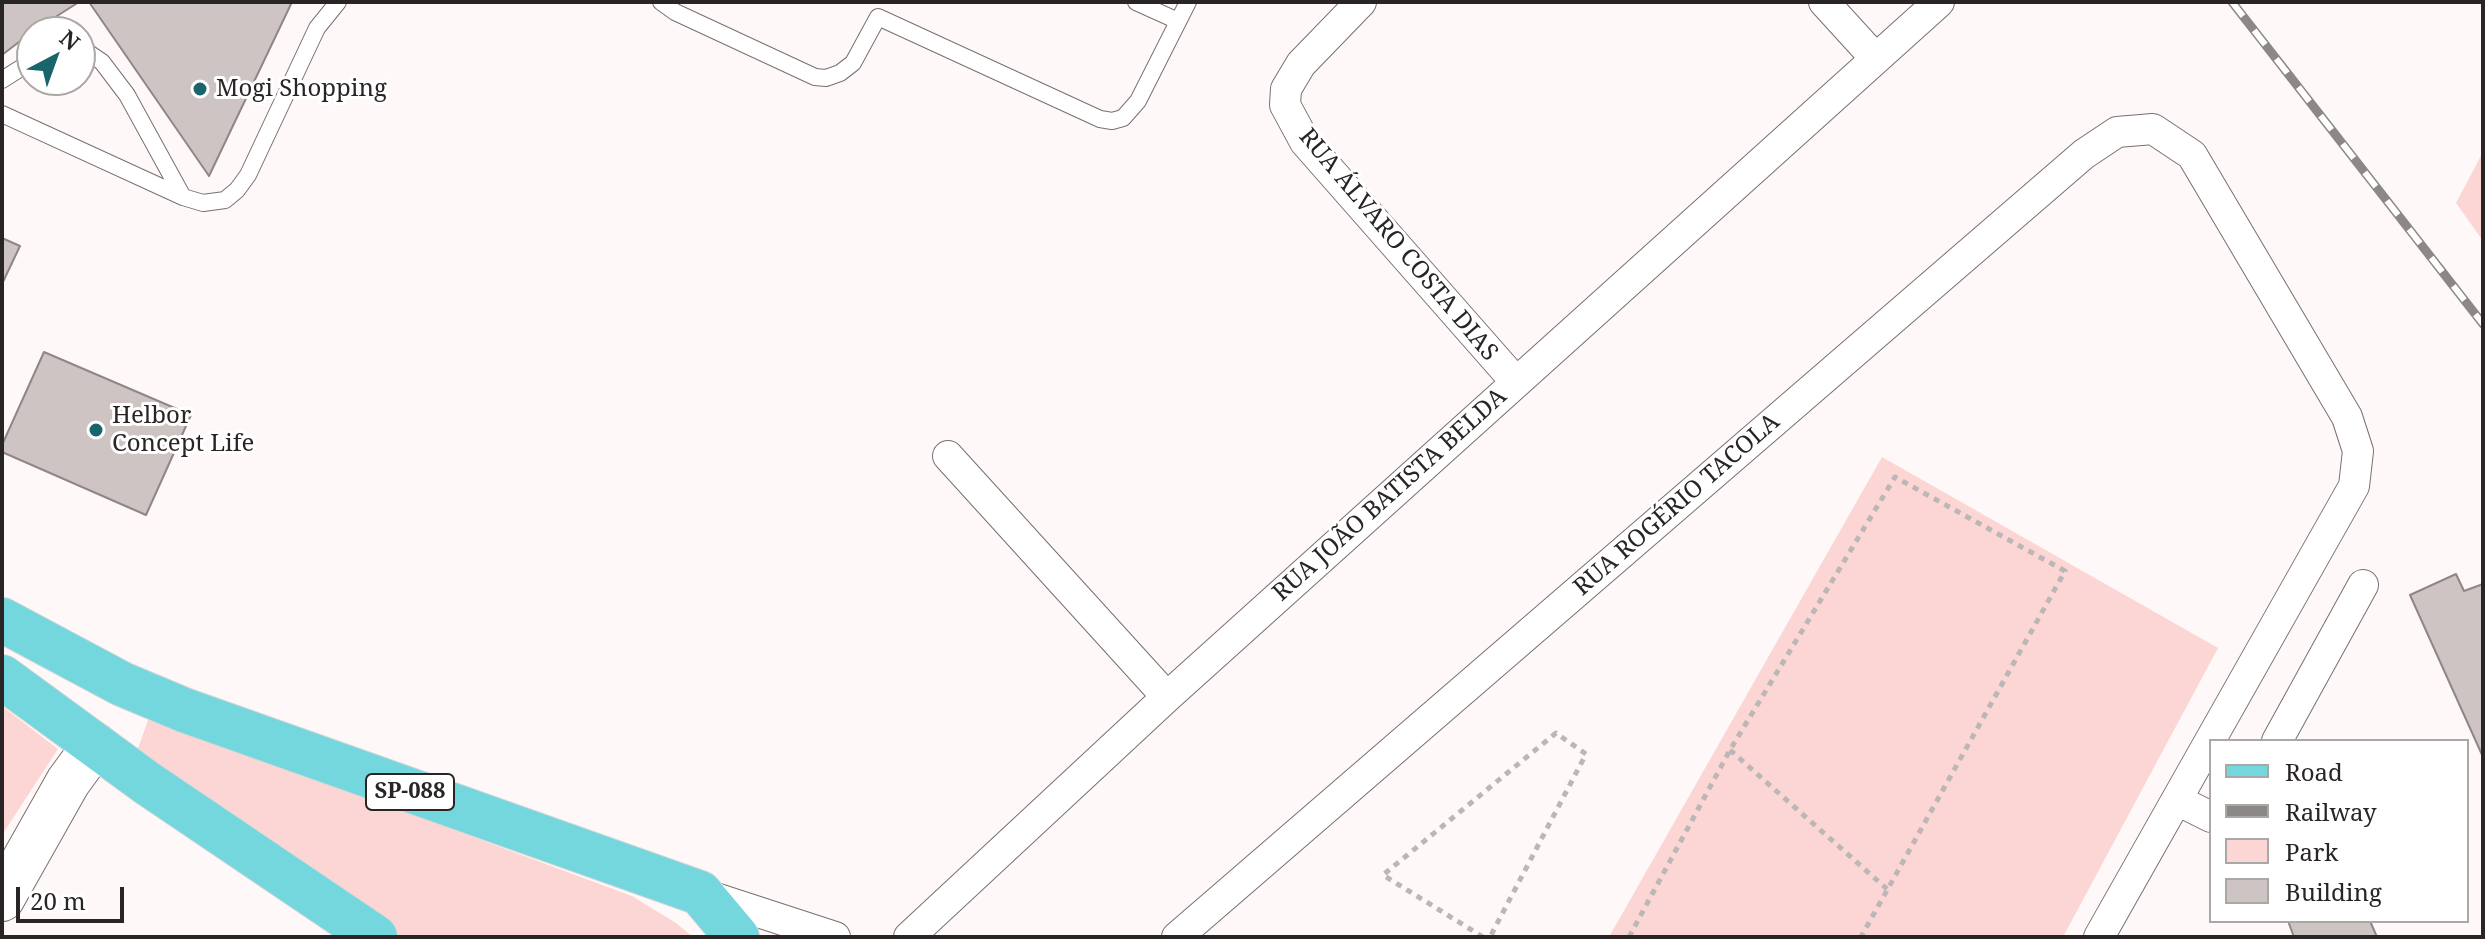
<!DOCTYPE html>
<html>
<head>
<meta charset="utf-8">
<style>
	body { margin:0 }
	#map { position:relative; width:2485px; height:939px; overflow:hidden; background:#fff8f8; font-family:"Noto Serif",serif }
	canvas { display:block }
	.frame { position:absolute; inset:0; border:4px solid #282524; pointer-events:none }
	.legend { position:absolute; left:2209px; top:739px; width:260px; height:184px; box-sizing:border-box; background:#fff; border:2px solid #a9a8a7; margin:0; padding:10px 14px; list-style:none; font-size:24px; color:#282524 }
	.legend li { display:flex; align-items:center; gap:16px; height:40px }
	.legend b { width:40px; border:2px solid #a9a8a7 }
	.north { position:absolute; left:16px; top:16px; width:80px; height:80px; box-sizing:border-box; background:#fff; border:2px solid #a9a8a7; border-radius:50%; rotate:41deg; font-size:22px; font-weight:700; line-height:32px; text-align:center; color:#282524 }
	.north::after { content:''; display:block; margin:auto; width:28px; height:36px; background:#18666b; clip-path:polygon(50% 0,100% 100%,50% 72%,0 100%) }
	.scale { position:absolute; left:16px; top:887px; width:108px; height:36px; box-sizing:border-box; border:4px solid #282524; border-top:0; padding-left:10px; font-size:24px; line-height:28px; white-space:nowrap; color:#282524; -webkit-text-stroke:6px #fff; paint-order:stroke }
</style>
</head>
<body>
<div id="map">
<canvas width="2485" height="939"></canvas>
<div class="frame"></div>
<ul class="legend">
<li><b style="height:10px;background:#74d7dd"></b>Road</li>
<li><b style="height:10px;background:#8d8888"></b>Railway</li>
<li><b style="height:22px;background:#fbd6d4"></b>Park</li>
<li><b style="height:22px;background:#cfc4c4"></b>Building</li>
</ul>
<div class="north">N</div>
<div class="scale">20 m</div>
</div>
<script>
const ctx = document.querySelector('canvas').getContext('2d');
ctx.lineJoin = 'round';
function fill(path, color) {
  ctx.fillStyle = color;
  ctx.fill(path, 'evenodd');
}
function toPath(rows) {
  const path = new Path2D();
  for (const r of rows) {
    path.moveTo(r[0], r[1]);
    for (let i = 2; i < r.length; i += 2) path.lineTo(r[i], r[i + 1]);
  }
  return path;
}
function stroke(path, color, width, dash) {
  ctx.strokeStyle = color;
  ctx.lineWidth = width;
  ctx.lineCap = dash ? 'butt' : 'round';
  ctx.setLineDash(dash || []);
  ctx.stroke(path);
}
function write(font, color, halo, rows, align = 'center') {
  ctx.font = font + ' "Noto Serif",serif';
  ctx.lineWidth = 6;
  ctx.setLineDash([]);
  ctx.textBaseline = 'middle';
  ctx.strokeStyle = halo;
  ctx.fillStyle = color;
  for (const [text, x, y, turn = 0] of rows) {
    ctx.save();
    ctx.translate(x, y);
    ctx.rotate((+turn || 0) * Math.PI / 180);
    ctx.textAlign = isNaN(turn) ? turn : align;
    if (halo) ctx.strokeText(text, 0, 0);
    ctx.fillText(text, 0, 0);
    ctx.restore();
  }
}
fill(toPath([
	[2483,152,2483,241,2456,203],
	[1882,457,2218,648,2063,937,1609,937],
	[2,706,58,749,2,835],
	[148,720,169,724,632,896,676,923,693,937,390,937,134,760]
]), '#fbd6d4');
const building = toPath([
	[2,2,79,2,32,32,2,55,2,2],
	[89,2,292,2,209,176,89,2],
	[2,238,20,246,2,284,2,238],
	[44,352,191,415,146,515,2,452,2,445,44,352],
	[2456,574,2464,591,2483,584,2483,757,2410,595,2456,574],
	[2288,921,2370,921,2377,937,2294,937,2288,921]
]);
fill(building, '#cfc4c4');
stroke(building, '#908685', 2);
const lane = toPath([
	[661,2,675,12,815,77,826,78,840,73,853,63,878,17,1100,119,1112,121,1123,118,1138,101,1188,2],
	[1136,2,1178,21],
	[80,47,102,62,127,95,183,197],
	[2,80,32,61],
	[2,114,183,197,203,203,225,200,237,190,248,175,317,28,338,2]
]);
const street = toPath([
	[1361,2,1301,64,1286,89,1285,105,1305,142,1516,382],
	[1824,2,1876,59],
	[948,456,1167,697],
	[2277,741,2363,585],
	[2177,800,2211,817],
	[700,893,835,937],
	[909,937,1167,697,1939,2],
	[1177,937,2084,154,2117,132,2153,129,2192,155,2347,417,2358,451,2354,486,2099,937]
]);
const secondary = toPath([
	[2,899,68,782,95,745]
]);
const primary = toPath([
	[2,620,122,684,184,710,700,893,737,937],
	[2,677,147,783,375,937]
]);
stroke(lane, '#797070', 18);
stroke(street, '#797070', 32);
stroke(secondary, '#797070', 46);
stroke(primary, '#d8d8d8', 46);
stroke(toPath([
	[1730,750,1887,889],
	[1483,937,1383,875,1556,733,1586,754,1490,937],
	[1629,937,1730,750,1895,477,2065,571,1861,937]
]), '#bcb6b6', 5, [6, 6]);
stroke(lane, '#fff', 16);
stroke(street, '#fff', 30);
stroke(secondary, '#fff', 44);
stroke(primary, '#74d7dd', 44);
const rail = toPath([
	[2232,2,2483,324]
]);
stroke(rail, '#8d8888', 9);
stroke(rail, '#fff', 6, [18]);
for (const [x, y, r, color] of [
	[200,89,8,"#18666b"],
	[96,430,8,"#18666b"]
]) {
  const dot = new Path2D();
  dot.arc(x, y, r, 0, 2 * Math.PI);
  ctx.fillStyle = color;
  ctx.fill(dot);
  stroke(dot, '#fff', 3);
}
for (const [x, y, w] of [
	[410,792,88]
]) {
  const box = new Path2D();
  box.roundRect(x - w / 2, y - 18, w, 36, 6);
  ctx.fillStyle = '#fff';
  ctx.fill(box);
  stroke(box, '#282524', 2);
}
write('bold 22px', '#282524', null, [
	["SP-088",410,792]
]);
write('24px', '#282524', '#fff', [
	["Mogi Shopping",216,89],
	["Helbor",112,416],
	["Concept Life",112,444]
], 'left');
write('24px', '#282524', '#fff', [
	["RUA ÁLVARO COSTA DIAS",1398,245,50],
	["RUA JOÃO BATISTA BELDA",1390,495,-42],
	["RUA ROGÉRIO TACOLA",1677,505,-41]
]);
</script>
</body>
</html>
